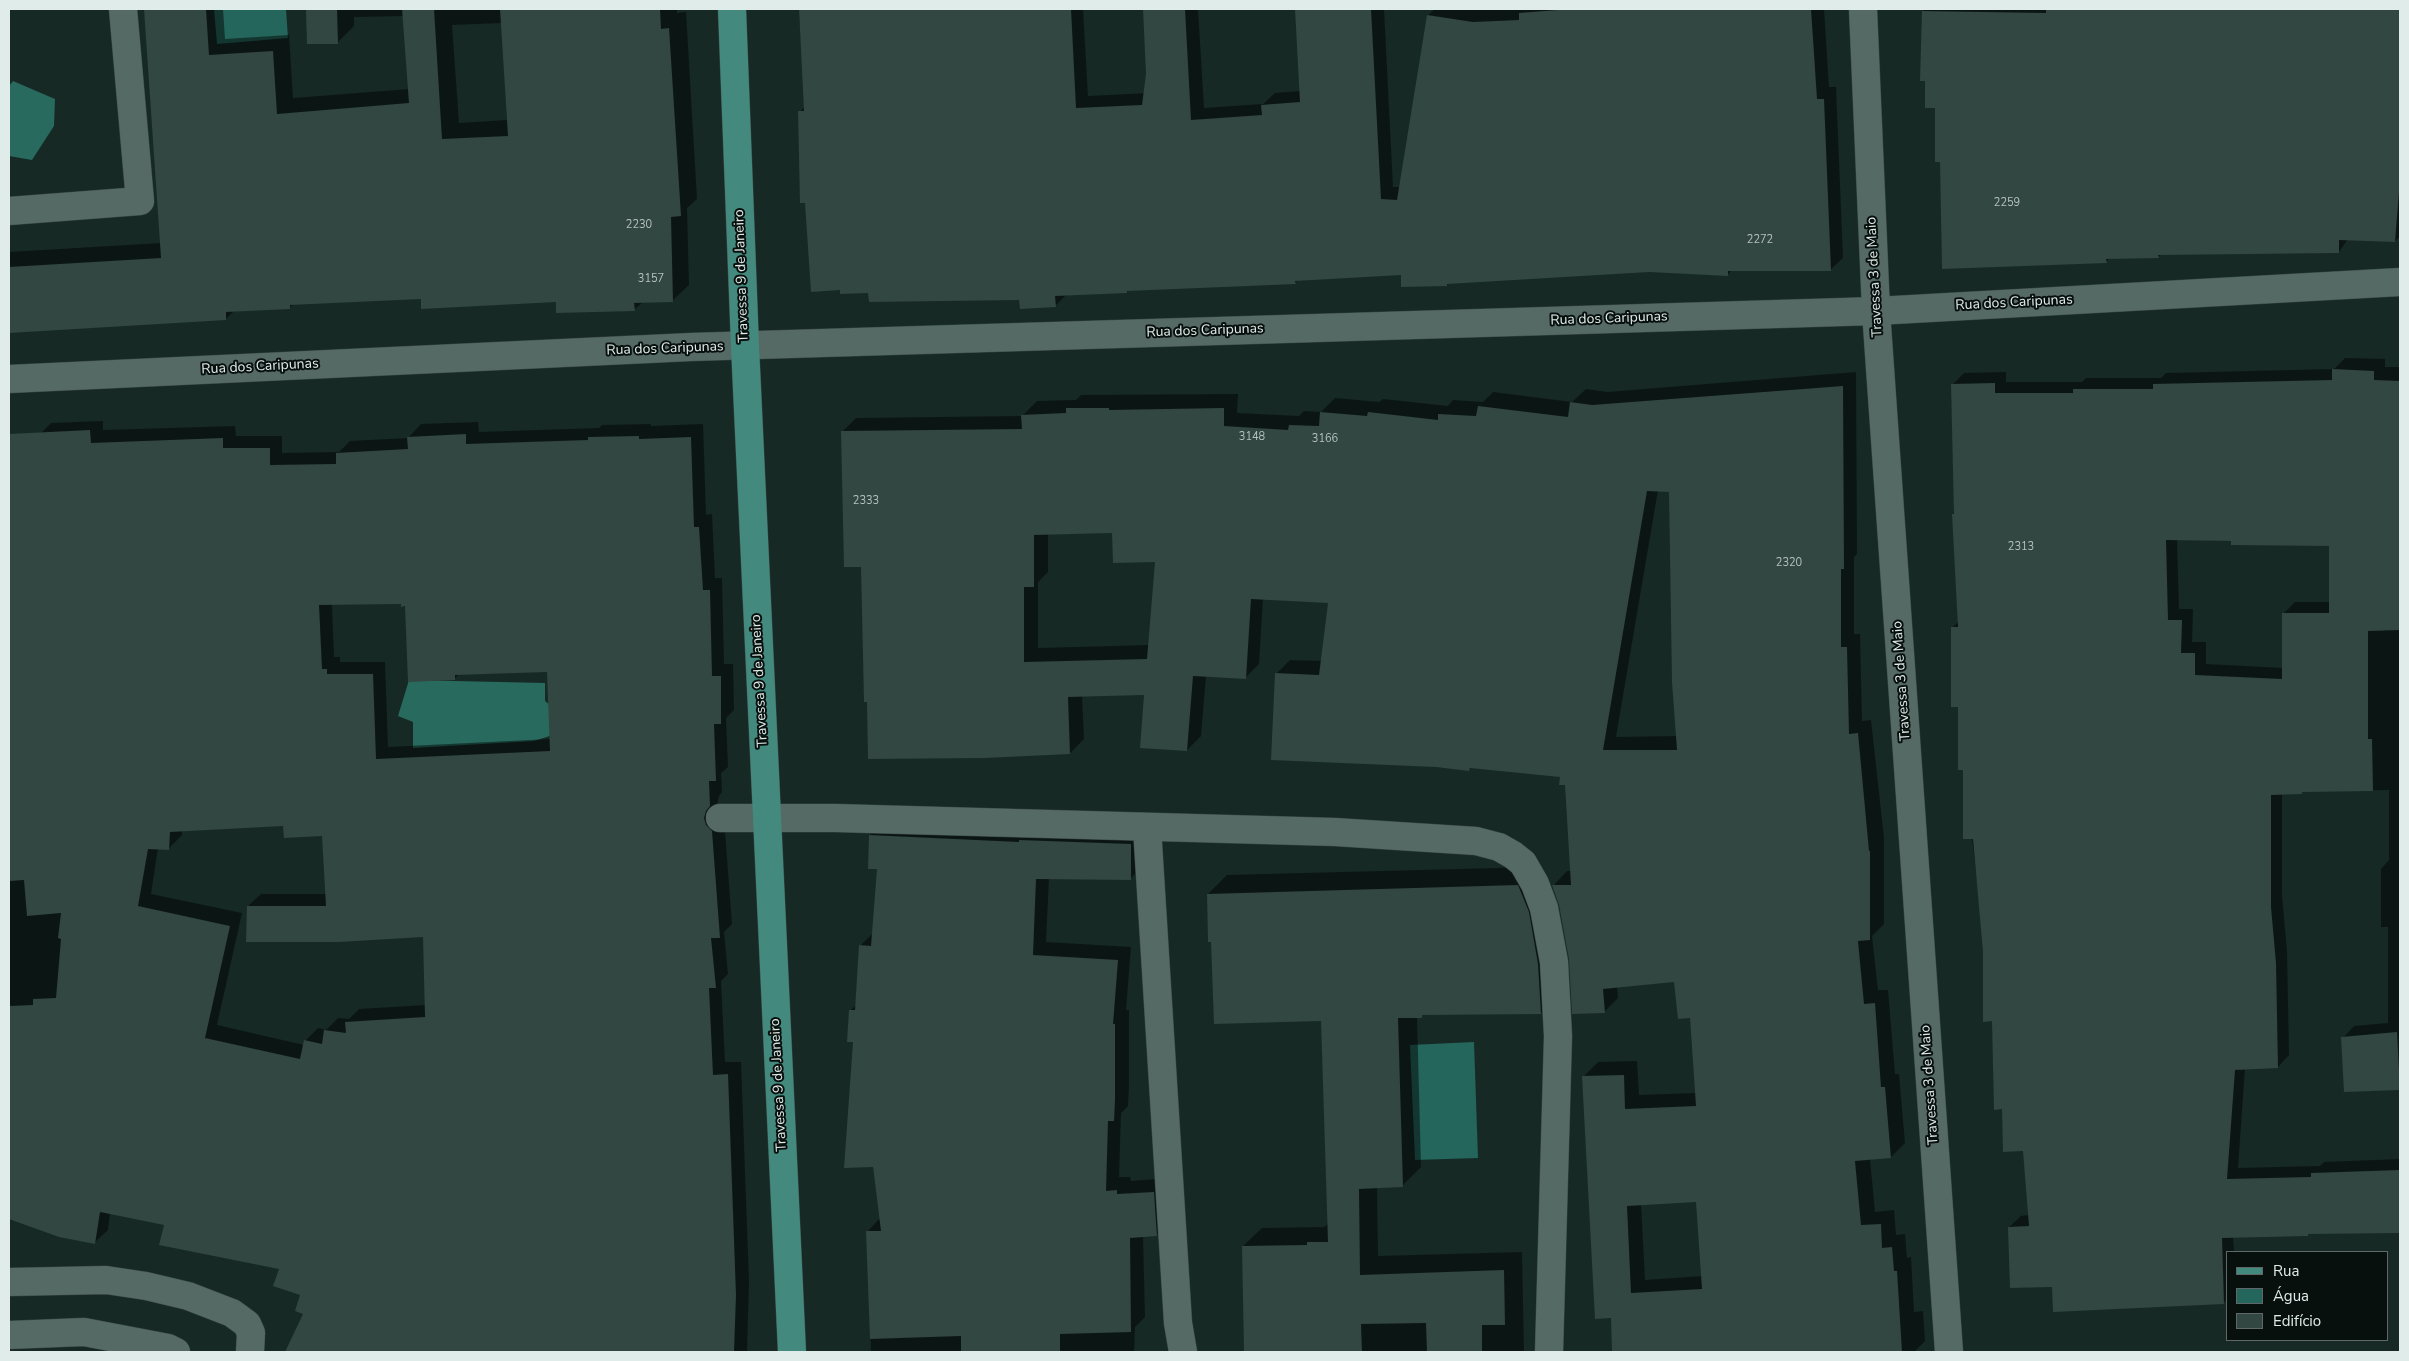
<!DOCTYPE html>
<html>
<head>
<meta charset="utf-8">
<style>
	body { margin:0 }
	#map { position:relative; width:2409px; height:1361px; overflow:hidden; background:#162925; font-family:"Nunito Sans",sans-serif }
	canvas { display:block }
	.frame { position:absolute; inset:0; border:10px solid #e0ece9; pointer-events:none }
	.legend { position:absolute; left:2226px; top:1251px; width:162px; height:90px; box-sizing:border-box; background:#08100e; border:1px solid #5e6866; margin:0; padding:6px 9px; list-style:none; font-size:15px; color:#e0ece9 }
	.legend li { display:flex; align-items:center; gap:10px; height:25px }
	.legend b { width:25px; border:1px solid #5e6866 }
</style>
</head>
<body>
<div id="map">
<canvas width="2409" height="1361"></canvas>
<div class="frame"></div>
<ul class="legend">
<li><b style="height:6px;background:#44897e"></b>Rua</li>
<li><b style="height:14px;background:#24665b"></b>Água</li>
<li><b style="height:14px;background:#324642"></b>Edifício</li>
</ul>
</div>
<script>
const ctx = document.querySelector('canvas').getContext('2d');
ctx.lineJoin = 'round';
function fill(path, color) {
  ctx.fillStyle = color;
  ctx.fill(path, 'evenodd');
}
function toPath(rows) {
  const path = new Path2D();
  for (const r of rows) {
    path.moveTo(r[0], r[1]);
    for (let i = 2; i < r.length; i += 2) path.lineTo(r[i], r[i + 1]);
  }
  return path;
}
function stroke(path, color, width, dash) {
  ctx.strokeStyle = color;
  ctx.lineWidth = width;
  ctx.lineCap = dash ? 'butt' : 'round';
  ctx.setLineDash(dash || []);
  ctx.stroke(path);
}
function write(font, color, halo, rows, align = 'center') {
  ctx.font = font + ' "Nunito Sans",sans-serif';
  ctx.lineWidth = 4;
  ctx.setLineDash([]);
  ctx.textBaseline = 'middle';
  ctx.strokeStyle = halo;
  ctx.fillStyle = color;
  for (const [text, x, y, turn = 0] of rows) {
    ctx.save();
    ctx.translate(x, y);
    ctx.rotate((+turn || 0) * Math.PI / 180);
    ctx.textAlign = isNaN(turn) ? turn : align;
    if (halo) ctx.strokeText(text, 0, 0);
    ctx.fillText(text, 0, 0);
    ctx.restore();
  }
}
fill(toPath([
	[13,81,55,99,54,126,32,160,9,156,9,86],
	[409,680,545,683,545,701,555,709,553,735,534,741,413,748,413,722,398,716]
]), '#286a5e');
fill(toPath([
	[214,9,286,9,288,38,217,44],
	[1474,1042,1478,1158,1415,1160,1410,1045]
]), '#24665b');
fill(toPath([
	[145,9,223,9,225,39,289,35,293,98,409,89,404,16,354,17,354,26,338,42,308,43,307,9,677,9,677,13,686,12,697,199,687,208,689,285,672,301,643,302,634,310,557,312,557,300,422,298,294,304,289,308,234,311,226,319,9,331,9,252,161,243],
	[502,23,507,120,459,123,452,25],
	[799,9,1083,9,1088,96,1149,93,1144,9,1198,9,1204,108,1263,104,1275,93,1300,91,1296,9,1384,9,1393,187,1400,187,1428,15,1435,9,1824,9,1829,87,1836,87,1843,258,1830,270,1732,270,1727,275,1649,271,1449,283,1447,285,1403,274,1299,279,1295,283,1129,289,1127,292,1067,294,1055,306,1020,298,870,292,800,112,805,106],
	[1924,9,2400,9,2400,236,2395,241,2348,239,2339,252,2161,254,2158,257,2110,258,2106,262,1942,161,1936,106,1926,80,1922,80],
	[2345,358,2385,359,2385,367,2400,367,2400,1088,2345,1091,2343,1038,2354,1026,2388,1023,2388,927,2381,927,2381,869,2389,860,2389,790,2304,791,2301,793,2282,794,2282,895,2287,951,2289,1055,2278,1067,2245,1068,2238,1168,2320,1166,2324,1162,2400,1159,2400,1232,2310,1232,2233,1236,2234,1252,2228,1252,2228,1298,2224,1302,2053,1286,2009,1227,2021,1216,2029,1215,2024,1150,2003,1108,1964,768,1952,628,1959,621,1953,514,1955,512,1953,384,1964,373,2006,372,2006,382,2082,382,2086,378,2161,378,2166,373,2334,369],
	[2177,539,2330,545,2330,602,2295,602,2284,613,2284,668,2206,664,2206,642,2192,642,2193,609,2179,609],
	[1856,372,1857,554,1854,557,1854,634,1860,634,1862,721,1871,720,1884,838,1884,924,1872,936,1878,990,1888,990,1895,1074,1899,1074,1905,1143,1891,1157,1870,1159,1875,1212,1894,1210,1896,1235,1905,1234,1907,1258,1911,1257,1914,1312,1923,1311,1925,1341,1914,1352,1613,1352,1612,1317,1584,1076,1598,1062,1637,1061,1639,1095,1697,1093,1691,1017,1675,981,1617,986,1618,998,1604,1012,1571,959,1561,905,1554,885,1567,871,1571,871,1566,784,1562,776,1472,767,1469,770,1276,674,1290,660,1322,661,1329,602,1263,598,1259,664,1245,678,1206,676,1201,736,1187,750,1145,694,1082,695,1084,739,1070,753,862,565,842,432,856,418,1022,416,1037,401,1076,400,1081,395,1238,394,1237,413,1299,416,1304,411,1321,412,1335,398,1379,402,1383,399,1448,406,1453,400,1483,402,1493,392,1572,402,1586,389,1607,392],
	[1658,490,1670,491,1678,736,1616,737],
	[1114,532,1157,561,1150,645,1038,648,1038,582,1048,572,1048,534],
	[1698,1200,1703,1276,1645,1280,1641,1204],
	[103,421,103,430,235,426,236,436,282,436,282,453,339,452,350,441,408,438,421,424,478,422,479,432,599,428,602,425,651,424,651,426,703,424,706,515,712,514,715,578,722,578,724,664,733,664,734,710,726,718,728,767,721,773,722,792,719,796,717,805,719,812,724,818,732,924,724,932,728,974,721,981,725,1062,741,1062,749,1281,747,1352,657,1352,656,1324,615,1325,615,1352,286,1352,305,1313,302,1295,280,1268,166,1224,110,1212,108,1230,95,1242,59,1236,9,1217,9,456,12,455,38,436,51,423],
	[402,603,455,678,460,673,549,670,550,739,388,747,385,662,340,662,340,657,334,657,332,604],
	[284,825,324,835,326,894,261,894,248,906,424,936,426,1005,359,1009,349,1019,338,1018,326,1030,318,1028,305,1041,304,1045,217,1025,242,913,151,894,158,848,169,848,182,835,182,830],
	[884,821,1145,831,1144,865,1130,879,1049,878,1046,942,1131,947,1126,1010,1129,1010,1129,1086,1128,1106,1121,1113,1119,1177,1130,1177,1131,1181,1168,1178,1170,1221,1156,1235,1143,1236,1145,1317,1135,1327,1134,1352,871,1352,867,1232,880,1218,851,1010,856,1005,860,946,873,933,879,868,870,835],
	[1536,867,1559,994,1541,1013,1424,1014,1417,1017,1421,1167,1402,1186,1377,1187,1378,1256,1522,1252,1524,1352,1245,1352,1243,1246,1262,1228,1324,1227,1328,1224,1322,1020,1213,940,1208,894,1227,875]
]), '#0007');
fill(toPath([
	[144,9,206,9,209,55,273,51,277,114,409,103,402,9,434,9,442,139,508,136,500,9,660,9,661,29,669,28,681,216,671,217,673,302,634,303,635,311,556,313,556,302,421,309,421,299,290,305,290,309,226,312,226,320,9,333,9,267,161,258],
	[306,9,337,9,338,44,307,44],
	[799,9,1071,9,1076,108,1142,105,1146,74,1143,9,1185,9,1191,120,1262,115,1261,105,1300,102,1295,9,1371,9,1381,199,1397,200,1427,15,1473,22,1519,20,1519,13,1570,9,1811,9,1817,99,1824,99,1831,271,1728,271,1728,276,1649,272,1447,284,1447,286,1401,287,1401,275,1295,281,1296,284,1127,291,1127,293,1055,296,1056,307,1020,309,1019,300,869,302,868,293,840,294,840,290,811,292,805,203,800,203,798,111,804,111],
	[2046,9,2400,9,2400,179,2395,242,2339,240,2339,253,2158,255,2159,258,2106,259,2107,263,1942,269,1940,162,1935,162,1935,108,1925,108,1925,81,1920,81,1922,11,2046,13],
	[2332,369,2374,371,2374,380,2400,381,2400,630,2368,631,2368,739,2372,739,2373,791,2302,792,2302,794,2271,795,2271,907,2276,963,2278,1068,2235,1070,2227,1179,2311,1177,2311,1173,2400,1170,2400,1233,2308,1234,2308,1236,2222,1238,2224,1304,2053,1312,2052,1287,2010,1288,2008,1227,2029,1226,2023,1151,2003,1152,2002,1109,1994,1110,1992,1021,1983,1022,1983,952,1973,839,1963,839,1963,770,1958,770,1958,707,1951,707,1951,627,1958,627,1952,514,1954,514,1951,384,1995,383,1995,393,2073,393,2073,389,2153,389,2153,384,2332,380],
	[2166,540,2231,541,2231,545,2329,546,2329,613,2282,613,2282,679,2195,675,2195,653,2181,653,2182,620,2168,620],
	[1843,386,1844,569,1841,569,1841,647,1847,647,1849,734,1858,733,1869,851,1870,851,1870,940,1858,941,1864,1004,1875,1003,1881,1087,1885,1087,1891,1158,1855,1161,1861,1225,1881,1224,1882,1248,1892,1247,1894,1271,1897,1271,1902,1352,1612,1352,1611,1318,1595,1319,1582,1076,1624,1075,1625,1109,1696,1106,1690,1018,1678,1019,1674,982,1603,989,1605,1013,1572,1014,1569,959,1559,905,1552,885,1571,885,1565,785,1559,785,1560,777,1470,768,1469,771,1436,767,1271,760,1275,673,1319,675,1328,603,1251,599,1246,679,1193,676,1187,751,1140,748,1144,695,1068,697,1070,754,985,758,868,759,867,702,864,702,861,567,844,567,841,431,1022,429,1021,415,1066,413,1066,408,1109,408,1109,410,1224,408,1224,426,1288,430,1289,425,1319,426,1320,412,1367,416,1368,412,1438,420,1438,414,1476,416,1478,406,1568,417,1570,402,1592,405],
	[1647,491,1669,492,1672,682,1677,750,1603,750],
	[1112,533,1113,563,1155,562,1147,659,1024,662,1024,587,1034,587,1034,535],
	[1696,1202,1702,1289,1631,1293,1627,1206],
	[90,430,91,443,223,438,223,448,270,448,270,465,336,464,336,453,408,449,407,437,466,434,466,444,588,440,588,437,639,436,639,439,691,437,694,527,699,527,703,590,710,590,712,676,721,676,721,724,714,724,716,781,709,781,710,806,706,811,704,818,706,825,712,831,720,938,711,938,716,988,709,988,713,1075,728,1074,736,1295,734,1352,285,1352,303,1314,295,1311,300,1295,273,1286,279,1269,159,1245,164,1225,100,1212,95,1244,59,1237,9,1219,9,1006,33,1005,33,999,56,998,61,939,58,938,61,913,27,916,24,880,9,881,9,434],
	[401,604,401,607,405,606,408,682,455,680,455,675,547,672,550,751,376,759,373,674,327,674,327,669,322,669,319,605],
	[283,826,284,838,322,836,326,906,247,906,246,942,339,942,423,937,425,1017,345,1022,346,1033,324,1030,322,1044,304,1040,300,1059,205,1038,230,926,138,906,148,849,169,850,170,832],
	[869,835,1019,842,1019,840,1131,844,1131,880,1036,879,1033,955,1118,960,1113,1024,1115,1024,1115,1100,1114,1121,1108,1121,1106,1191,1117,1190,1117,1194,1154,1192,1157,1236,1130,1238,1131,1332,1060,1334,1060,1352,961,1352,961,1336,870,1339,866,1231,881,1231,873,1167,844,1168,853,1042,847,1042,849,1010,855,1010,859,945,871,946,877,869,868,869],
	[1518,885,1529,912,1538,964,1541,1014,1422,1015,1422,1018,1398,1018,1403,1187,1359,1189,1360,1275,1504,1270,1505,1325,1482,1325,1482,1352,1427,1352,1426,1323,1361,1324,1362,1352,1244,1352,1242,1246,1307,1245,1307,1242,1328,1242,1321,1021,1214,1024,1211,942,1208,942,1207,894],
	[2397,1032,2400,1090,2344,1092,2341,1037]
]), '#324642');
const minor = toPath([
	[1863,9,1876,311,1949,1352],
	[9,211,140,201,123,9],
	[9,379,691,347,1876,311,2400,282],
	[720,818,836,818,1335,832,1476,841,1499,847,1513,855,1523,863,1535,884,1544,908,1554,962,1558,1036,1549,1352],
	[1147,827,1178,1323,1183,1352],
	[9,1282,106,1280,146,1286,188,1296,232,1313,247,1324,251,1333,250,1352],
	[9,1335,84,1332,168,1348,176,1352]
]);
const major = toPath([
	[732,9,745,346,792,1352]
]);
stroke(minor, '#374643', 29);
stroke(major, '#374643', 29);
stroke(minor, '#556965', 28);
stroke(major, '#44897e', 28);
write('11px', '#b4c2bf', null, [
	["2259",2007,203],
	["2230",639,225],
	["2272",1760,240],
	["3157",651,279],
	["3148",1252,437],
	["3166",1325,439],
	["2333",866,501],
	["2313",2021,547],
	["2320",1789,563]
]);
write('14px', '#e0ece9', '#08100e', [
	["Travessa 9 de Janeiro",742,276,-92],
	["Travessa 3 de Maio",1875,277,-93],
	["Rua dos Caripunas",2014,303,-3],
	["Rua dos Caripunas",1609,319,-2],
	["Rua dos Caripunas",1205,331,-2],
	["Rua dos Caripunas",665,349,-2],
	["Rua dos Caripunas",260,367,-3],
	["Travessa 9 de Janeiro",760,681,-93],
	["Travessa 3 de Maio",1902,681,-94],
	["Travessa 9 de Janeiro",779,1085,-93],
	["Travessa 3 de Maio",1930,1085,-94]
]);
</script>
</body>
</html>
